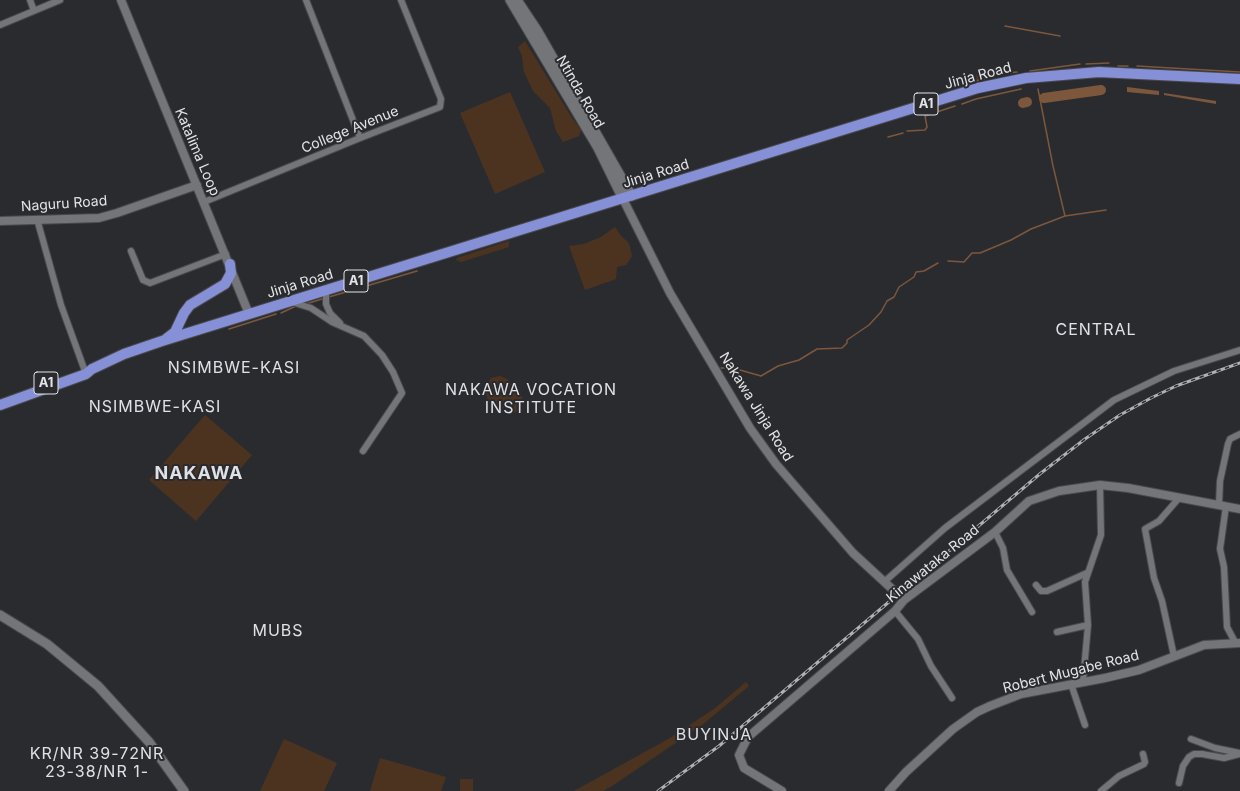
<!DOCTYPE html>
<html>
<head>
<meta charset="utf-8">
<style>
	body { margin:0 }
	canvas { display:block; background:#2a2b2f }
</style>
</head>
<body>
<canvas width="1240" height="791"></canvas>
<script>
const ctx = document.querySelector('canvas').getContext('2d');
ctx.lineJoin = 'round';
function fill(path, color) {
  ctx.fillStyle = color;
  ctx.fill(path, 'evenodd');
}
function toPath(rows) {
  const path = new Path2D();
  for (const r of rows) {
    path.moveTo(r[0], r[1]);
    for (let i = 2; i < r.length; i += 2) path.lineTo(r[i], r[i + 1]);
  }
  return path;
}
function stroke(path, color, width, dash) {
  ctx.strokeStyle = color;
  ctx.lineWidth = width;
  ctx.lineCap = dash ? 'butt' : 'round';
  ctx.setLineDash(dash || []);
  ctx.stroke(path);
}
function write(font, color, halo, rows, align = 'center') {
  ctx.font = font + ' Inter,sans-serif';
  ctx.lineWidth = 4;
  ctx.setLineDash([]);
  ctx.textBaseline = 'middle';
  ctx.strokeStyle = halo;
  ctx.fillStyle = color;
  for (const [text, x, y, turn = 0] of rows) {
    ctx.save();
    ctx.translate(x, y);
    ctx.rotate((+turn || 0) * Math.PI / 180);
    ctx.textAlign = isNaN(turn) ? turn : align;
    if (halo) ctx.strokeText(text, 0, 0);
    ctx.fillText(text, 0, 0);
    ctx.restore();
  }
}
fill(toPath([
	[525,41,572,118,581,130,579,136,563,142,556,131,550,108,533,91,524,72,522,56,518,47],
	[991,72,994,73,992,78,960,86,958,85,958,80],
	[510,92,545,172,495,194,460,113],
	[615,227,621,236,629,243,632,256,626,265,617,267,616,279,585,290,569,246,584,244,601,237],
	[509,241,509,247,461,262,456,260,457,258],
	[500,376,507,379,512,385,519,387,522,398,521,408,511,415,498,411,488,401,485,388,491,378],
	[205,415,252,455,196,521,149,480],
	[746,682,749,686,702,725,612,786,603,791,574,791,670,738,714,709],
	[284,739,337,763,324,791,260,791],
	[380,758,446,777,441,791,370,791],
	[460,779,473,779,473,791,460,791]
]), '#4c3320');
fill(toPath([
	[1127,87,1159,91,1159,95,1127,92],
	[1100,88,1101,91,1073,96,1072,92],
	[1067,92,1067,95,1044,99,1044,96],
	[1164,93,1216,101,1216,104,1164,95]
]), '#7c573c');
stroke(toPath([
	[1005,26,1060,36],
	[1086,64,1109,63],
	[1118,66,1128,66],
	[1137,66,1240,72],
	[1030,71,1080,64],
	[1008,73,1017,72],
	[960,85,990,77],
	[1038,89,1053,166,1065,216],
	[962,104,976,99,1021,89],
	[907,131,925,130,927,127,925,116,955,106],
	[888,137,903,133],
	[948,261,964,262,972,253,980,253,1011,240,1031,229,1065,216,1106,210],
	[329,297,417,271],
	[306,304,325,298],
	[281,313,296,306],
	[229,329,276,314],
	[721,368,733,368,761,376,778,366,799,360,817,349,842,348,847,343,847,340,869,325,881,312,887,301,894,297,899,287,914,277,916,272,924,271,938,263]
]), '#7c573c', 1.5);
stroke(toPath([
	[1044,98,1101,90],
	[1023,103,1027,102]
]), '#7c573c', 10);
const minor = toPath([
	[30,0,34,11],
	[306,0,360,138],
	[0,25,60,0],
	[204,202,360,138,440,107,441,99,401,0],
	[37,219,61,305,86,374],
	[131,251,143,280,150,283,226,254],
	[326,290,326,304,330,313,340,323],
	[292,302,311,308,332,322,364,336,382,355,393,372,402,393,363,451],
	[1219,505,1220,481,1228,444,1230,439,1240,434],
	[1226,506,1220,549,1224,567,1227,627,1235,642],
	[995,532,1003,548,1007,570,1032,612],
	[884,582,945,528,1114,400,1174,371,1240,350],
	[1036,585,1041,591,1047,591,1087,573],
	[895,611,918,639,931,666,952,698],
	[1057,632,1088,625],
	[1174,656,1162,601,1154,578,1145,529,1159,521,1179,498],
	[1083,681,1088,625,1085,582,1101,535,1100,485],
	[1071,684,1085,725],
	[1191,739,1215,748,1240,753],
	[1179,783,1183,766,1189,757,1194,754,1202,754,1224,758,1240,754],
	[1101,791,1119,776,1144,764,1145,762,1143,754]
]);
const tertiary = toPath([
	[121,0,249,314],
	[623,199,670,293,750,428,776,464,853,553,904,600],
	[0,221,99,218,117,213,197,185],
	[782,791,744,768,739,755,748,737,895,611,904,600,995,532,1029,501,1059,491,1100,485,1128,488,1240,509],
	[889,791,906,772,953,729,977,712,990,706,1021,694,1105,678,1139,670,1204,645,1240,643]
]);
const secondary = toPath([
	[510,0,598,148,623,199],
	[517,0,537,30,632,196],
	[0,615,47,644,98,686,149,742,184,791]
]);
const trunk = toPath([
	[166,339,175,332,184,313,190,305,225,284,231,273,230,264],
	[0,405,86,374,92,369,124,354,162,341,978,88,1026,78,1099,72,1240,79]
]);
stroke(minor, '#49494d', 8);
stroke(tertiary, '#49494d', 10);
stroke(secondary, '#49494d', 11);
stroke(trunk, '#49494d', 12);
stroke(minor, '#747579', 6);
stroke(tertiary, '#747579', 8);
stroke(secondary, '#747579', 9);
stroke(trunk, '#8690d6', 10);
const rail = toPath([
	[658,791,719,746,1041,473,1085,439,1120,415,1151,398,1176,386,1240,363]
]);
stroke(rail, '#b1b1b5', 3);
stroke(rail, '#2a2b2f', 1.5, [4.5]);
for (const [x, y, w] of [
	[926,104,24],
	[356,281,24],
	[46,383,24]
]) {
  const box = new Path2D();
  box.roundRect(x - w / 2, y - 11, w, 22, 3);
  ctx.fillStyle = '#2a2b2f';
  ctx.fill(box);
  stroke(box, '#e4e4e7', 1);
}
write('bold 13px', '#e4e4e7', null, [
	["A1",926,104],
	["A1",356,281],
	["A1",46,383]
]);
write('14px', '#e4e4e7', '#2a2b2f', [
	["Jinja Road",978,76,-15],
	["Ntinda Road",580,92,60],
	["College Avenue",350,130,-22],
	["Katalima Loop",197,152,67],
	["Jinja Road",656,174,-17],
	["Naguru Road",64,204,-4],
	["Jinja Road",300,284,-17],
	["Nakawa Jinja Road",756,407,58],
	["Kinawataka Road",933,564,-39],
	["Robert Mugabe Road",1071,672,-14]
]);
ctx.letterSpacing = '1px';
write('16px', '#e0e1e6', '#2a2b2f', [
	["CENTRAL",1096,330],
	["NSIMBWE-KASI",234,368],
	["NAKAWA VOCATION",531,390],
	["INSTITUTE",531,408],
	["NSIMBWE-KASI",155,407],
	["MUBS",278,631],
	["BUYINJA",714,735],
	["KR/NR 39-72NR",97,754],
	["23-38/NR 1-",97,772]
]);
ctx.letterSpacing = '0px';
ctx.letterSpacing = '1px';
write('bold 18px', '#e0e1e6', '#2a2b2f', [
	["NAKAWA",199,474]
]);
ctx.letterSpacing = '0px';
</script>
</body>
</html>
